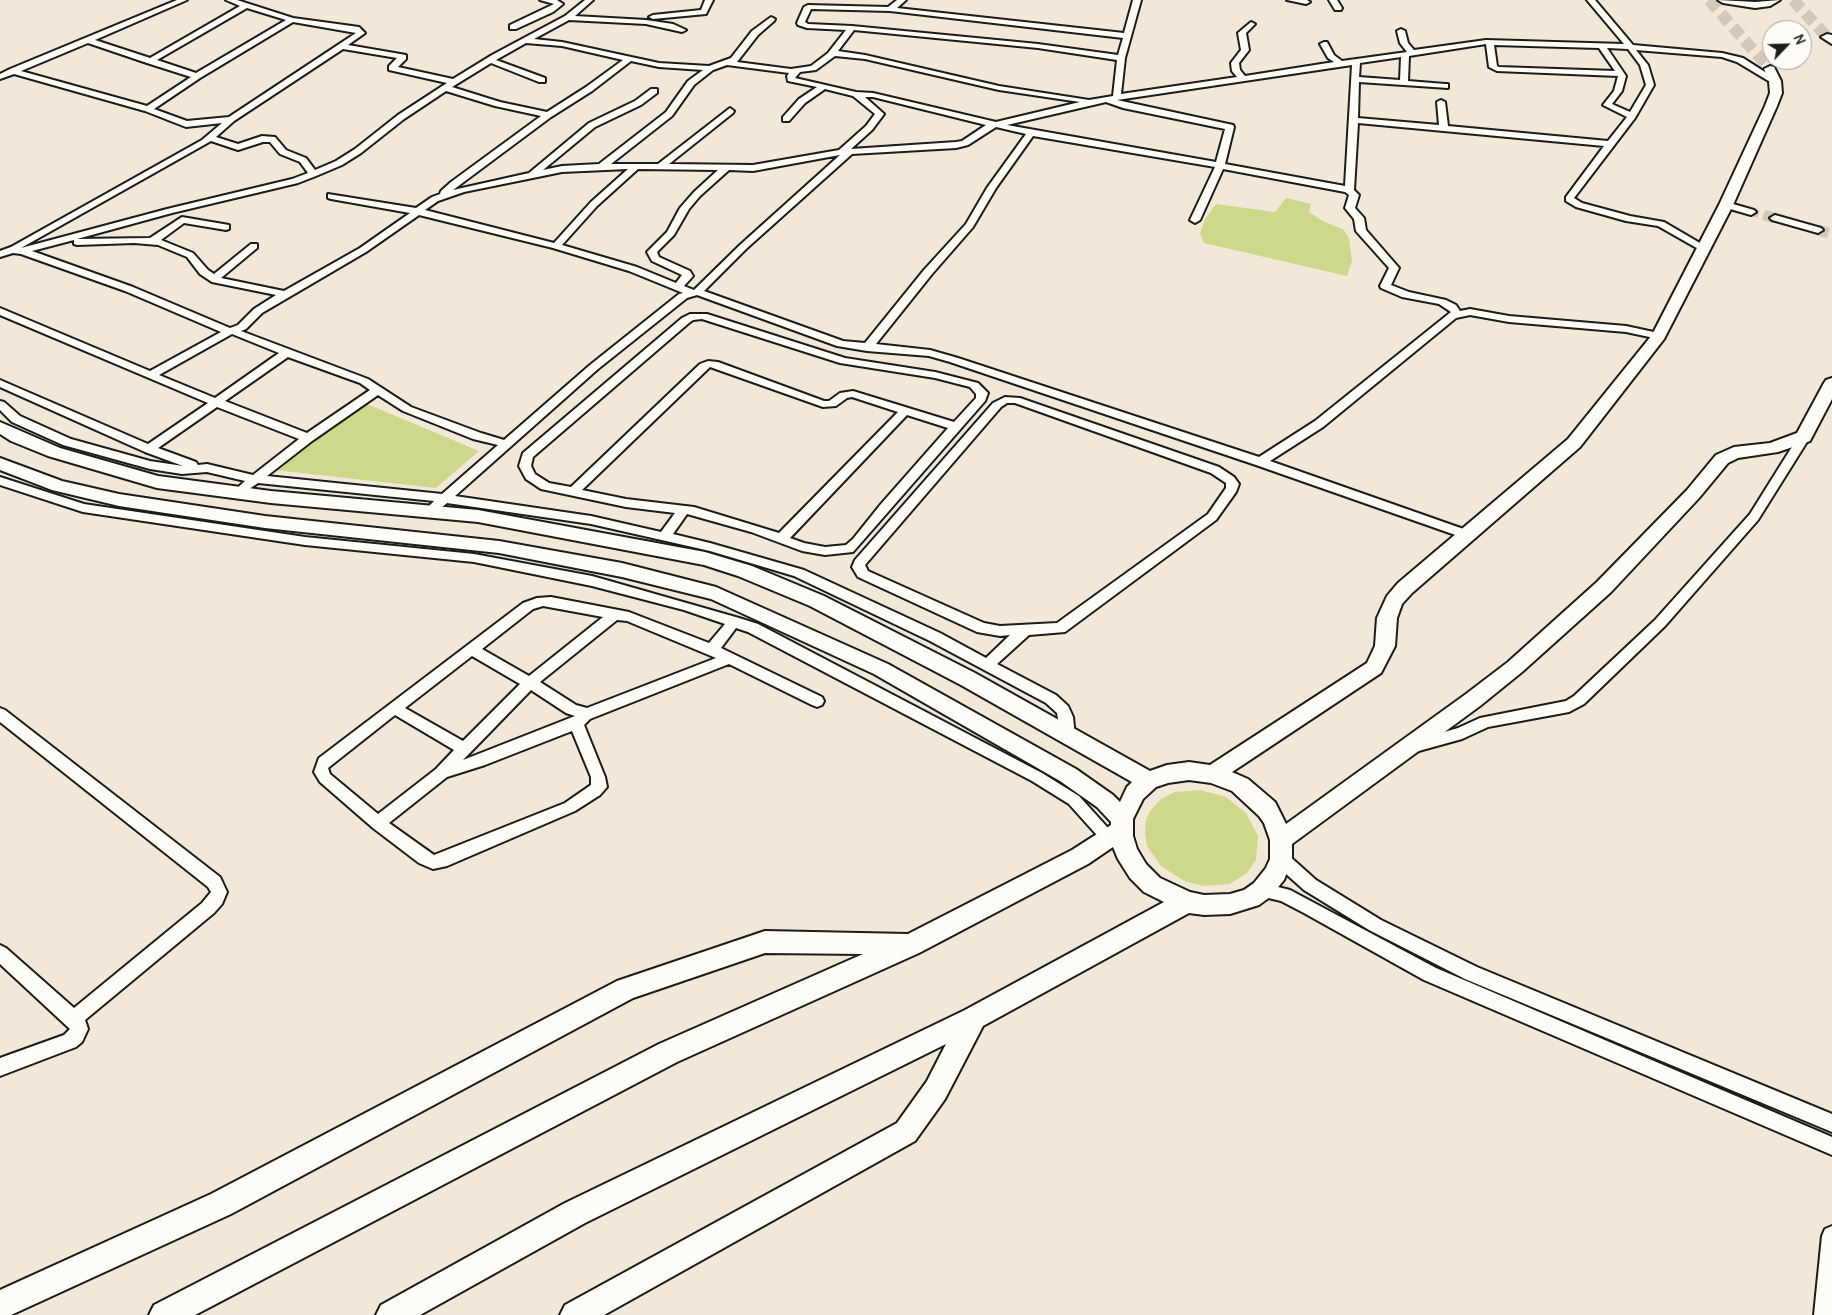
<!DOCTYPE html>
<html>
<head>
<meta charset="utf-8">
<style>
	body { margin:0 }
	#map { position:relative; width:1832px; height:1315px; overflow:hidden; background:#f2e8d7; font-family:Delius,sans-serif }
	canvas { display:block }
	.north { position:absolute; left:1762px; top:20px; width:50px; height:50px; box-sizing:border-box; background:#fdfcf7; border:1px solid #a3a29f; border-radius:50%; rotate:66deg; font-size:14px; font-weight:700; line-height:20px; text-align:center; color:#1c1c1c }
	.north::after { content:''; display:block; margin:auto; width:18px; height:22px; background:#1c1c1c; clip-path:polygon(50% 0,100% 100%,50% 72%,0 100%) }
</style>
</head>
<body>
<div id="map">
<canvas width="1832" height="1315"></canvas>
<div class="north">N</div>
</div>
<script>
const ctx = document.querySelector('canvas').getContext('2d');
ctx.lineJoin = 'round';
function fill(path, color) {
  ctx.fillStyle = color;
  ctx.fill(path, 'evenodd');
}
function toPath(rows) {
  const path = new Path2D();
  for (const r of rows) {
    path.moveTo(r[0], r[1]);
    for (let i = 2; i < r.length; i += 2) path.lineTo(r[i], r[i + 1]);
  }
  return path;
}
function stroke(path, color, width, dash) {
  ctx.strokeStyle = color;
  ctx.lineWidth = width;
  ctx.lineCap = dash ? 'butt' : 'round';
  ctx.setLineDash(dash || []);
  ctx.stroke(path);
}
fill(toPath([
	[1286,198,1311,204,1309,212,1321,220,1344,230,1349,238,1352,261,1347,276,1204,243,1200,233,1205,219,1216,204,1275,212],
	[367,404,479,451,436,488,275,470],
	[1200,790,1226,797,1246,813,1258,836,1256,860,1246,874,1229,884,1204,886,1184,881,1161,866,1147,846,1145,832,1146,820,1150,811,1161,799,1175,792]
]), '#cdd88b');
stroke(toPath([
	[1751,212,1769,217]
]), '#d2c9bb', 8, [8, 4.5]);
stroke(toPath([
	[1764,215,1775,218],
	[1818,230,1832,234]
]), '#d2c9bb', 11, [11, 5.5]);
stroke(toPath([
	[1709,0,1770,69],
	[1793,0,1827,37]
]), '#d2c9bb', 12, [12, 6]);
const street = toPath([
	[177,0,187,0,95,40,150,58,240,6,226,0,237,0,293,18,359,27,365,33,348,45,406,55,406,59,398,67,453,79,492,55,565,16,585,0,593,0,575,16,646,20,673,24,686,30,682,32,646,24,569,20,534,39,562,42,659,63,709,66,731,58,752,31,771,17,775,19,774,21,758,35,737,62,791,69,811,66,828,53,846,30,807,28,798,25,797,23,804,7,808,5,888,7,897,0,906,0,897,8,1124,33,1133,0,1141,0,1125,58,1121,94,1237,77,1232,71,1231,63,1241,50,1238,33,1251,22,1255,24,1246,33,1249,50,1239,63,1240,70,1245,76,1334,62,1328,58,1320,44,1324,42,1327,42,1334,55,1342,61,1407,52,1400,43,1397,31,1401,29,1405,31,1408,43,1414,50,1486,40,1624,44,1587,0,1595,0,1633,45,1722,53,1743,58,1779,81,1772,83,1737,62,1722,57,1636,50,1648,65,1654,85,1635,118,1574,198,1582,203,1630,216,1664,222,1705,246,1707,248,1702,251,1658,226,1626,221,1576,207,1566,201,1566,197,1604,146,1358,123,1354,190,1359,195,1355,208,1364,218,1366,230,1399,268,1391,285,1409,292,1446,300,1456,305,1460,311,1470,309,1509,316,1626,326,1663,334,1664,336,1659,339,1626,332,1509,322,1470,315,1456,318,1323,427,1270,461,1472,532,1474,535,1472,538,1464,538,1256,465,950,362,929,356,867,351,837,346,697,295,687,298,598,369,455,496,591,516,661,532,675,513,626,507,541,489,526,479,519,466,523,453,682,318,690,314,707,314,845,358,935,372,978,383,988,393,985,401,853,552,825,555,802,551,751,532,687,514,673,534,710,543,804,570,940,633,986,658,1010,635,1000,636,977,632,858,577,852,567,855,560,993,403,1005,397,1020,398,1219,467,1234,477,1239,484,1236,492,1216,520,1065,632,1029,635,997,664,1056,695,1068,706,1073,717,1075,737,1073,741,1068,743,1063,741,1061,737,1057,713,1046,703,930,641,794,576,710,551,591,524,447,503,433,515,429,516,423,512,434,501,258,483,239,496,233,492,245,481,207,472,182,474,150,469,63,445,12,422,0,410,0,401,4,402,20,416,71,439,150,461,183,466,145,452,0,387,0,380,148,444,208,403,0,315,0,308,150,371,221,332,125,291,21,254,13,253,0,257,0,251,11,247,202,140,222,123,186,127,145,111,14,74,0,79,0,74,10,69,177,0],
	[247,8,286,20,196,73,157,60,247,8],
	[811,9,890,11,1123,38,1118,55,1038,44,852,26,808,24,805,22,811,9],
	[293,22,356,33,229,117,187,121,154,109,200,78,293,22],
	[854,30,1038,48,1117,60,1113,96,1089,100,999,86,865,55,838,51,854,30],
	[88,43,147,63,191,77,147,106,21,71,88,43],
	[526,43,562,46,623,60,586,87,547,112,500,102,452,87,491,63,539,82,545,82,545,78,496,60,526,43],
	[1486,44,1489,67,1497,71,1618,76,1614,91,1603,105,1627,117,1608,141,1448,126,1445,102,1441,100,1437,102,1439,125,1358,118,1359,82,1448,88,1448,84,1445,84,1408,81,1409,56,1486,44],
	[1494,45,1599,48,1615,71,1499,67,1497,66,1494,45],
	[1607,48,1628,49,1640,65,1646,85,1630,112,1612,104,1622,91,1626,76,1607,48],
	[343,49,397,58,389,66,389,70,447,83,398,115,355,149,336,161,315,170,306,158,286,150,275,137,262,136,238,144,216,137,234,121,343,49],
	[835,56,865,59,999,90,1080,102,996,122,873,93,856,92,795,78,800,72,816,70,835,56],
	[1401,57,1400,80,1359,77,1360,63,1401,57],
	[631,61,659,67,703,70,688,81,666,112,599,164,562,166,543,170,595,127,641,105,657,93,657,89,651,89,635,101,589,123,529,173,453,190,551,117,592,91,631,61],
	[727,65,789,73,787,76,788,81,817,87,799,99,783,117,783,121,789,121,805,103,825,89,853,96,875,114,866,126,839,150,753,165,669,164,733,113,734,111,730,108,658,164,611,164,672,116,694,85,713,70,727,65],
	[1352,65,1345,186,1225,164,1234,127,1233,125,1117,100,1352,65],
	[446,91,495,106,541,116,451,182,441,191,440,194,432,197,416,208,328,194,328,198,331,199,410,213,360,248,284,291,221,278,257,248,257,244,251,244,214,274,208,270,193,253,161,240,184,223,226,230,229,229,229,225,182,217,150,238,77,239,172,213,298,183,316,176,342,165,361,153,404,119,446,91],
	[865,97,873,97,986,125,962,141,956,142,851,149,872,130,884,114,865,97],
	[1106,102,1123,108,1225,129,1216,162,1007,125,1106,102],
	[996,127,1026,134,987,188,966,224,924,270,865,343,843,341,704,291,746,249,852,154,956,148,968,145,996,127],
	[1033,136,1215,167,1190,220,1195,223,1200,220,1223,169,1345,192,1349,195,1345,208,1354,219,1356,231,1389,268,1380,286,1381,288,1402,297,1439,304,1451,312,1315,421,1259,457,958,358,930,350,876,344,932,274,973,227,996,188,1033,136],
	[211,141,238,150,263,142,270,142,280,154,300,162,308,173,292,179,167,209,21,248,211,141],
	[840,155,740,245,694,290,684,286,693,276,690,271,659,257,657,252,674,235,689,209,700,196,729,170,753,171,840,155],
	[628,169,591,202,554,243,425,210,438,201,464,192,562,172,628,169],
	[638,169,718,170,694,192,680,208,667,232,647,252,652,261,682,275,676,283,637,267,562,245,597,206,638,169],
	[419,215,553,248,629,271,683,293,679,294,590,365,504,440,481,433,411,407,368,379,241,331,246,329,262,313,366,252,419,215],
	[74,240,74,244,77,245,134,243,158,245,187,257,200,274,212,282,276,295,254,309,238,325,230,328,133,287,32,251,74,240],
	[702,319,840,363,935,378,970,387,976,394,976,398,954,422,853,391,840,393,829,401,824,401,718,362,708,361,700,364,571,487,549,483,535,474,531,466,533,457,690,322,693,320,702,319],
	[232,334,279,353,215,398,159,375,232,334],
	[288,357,360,383,370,390,307,433,225,401,288,357],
	[710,367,823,407,836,406,847,398,852,397,898,412,779,533,694,507,626,499,582,490,710,367],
	[378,395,403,411,473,439,498,445,442,494,267,476,312,441,378,395],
	[1007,403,1015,403,1211,473,1226,483,1226,488,1208,514,1057,623,1000,626,984,623,868,571,865,565,1001,407,1007,403],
	[217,407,299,439,253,475,207,464,198,465,196,462,158,448,217,407],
	[907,415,948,428,881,504,853,539,846,545,825,547,804,543,790,538,907,415],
	[540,0,557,0,563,4,553,12,516,29,510,29,510,25,554,4,540,0],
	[705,0,713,0,706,14,653,19,649,17,653,15,701,10,705,0],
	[1287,0,1307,0,1310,2,1306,4,1287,0],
	[1329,0,1337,0,1342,8,1341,10,1335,10,1329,0],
	[1726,202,1754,210,1756,212,1751,215,1723,207,1721,205,1726,202],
	[1775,215,1821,228,1823,230,1818,233,1772,220,1770,218,1775,215],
	[1804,433,1810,437,1758,520,1665,626,1584,704,1569,712,1488,727,1462,739,1415,752,1410,750,1408,746,1410,742,1458,728,1480,718,1566,701,1574,696,1655,620,1750,514,1800,434,1804,433],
	[0,477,84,504,305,537,474,554,592,576,739,618,758,624,1042,773,1079,796,1117,838,1114,843,1109,845,1104,843,1069,804,1032,781,748,632,736,628,721,648,822,697,824,701,822,705,817,707,812,705,729,664,590,719,584,725,605,777,607,787,600,795,575,811,447,866,433,869,419,863,373,828,320,782,314,772,319,758,523,603,537,598,551,597,629,612,709,643,725,624,684,610,592,586,474,562,305,545,83,512,0,485,0,477],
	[543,606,603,617,529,676,482,649,533,609,543,606],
	[617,620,627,621,716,658,587,708,576,705,540,682,617,620],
	[472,656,520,684,463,741,405,708,472,656],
	[531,690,566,713,575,716,463,760,531,690],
	[395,715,454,750,436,769,378,814,330,774,328,768,395,715],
	[572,731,591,777,591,785,565,803,434,855,389,823,447,777,485,765,572,731],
	[0,708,5,710,220,877,227,892,222,904,214,913,85,1020,88,1029,82,1042,76,1047,0,1076,0,1058,64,1035,70,1029,0,964,0,945,6,948,74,1008,202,903,211,892,208,887,0,722,0,708],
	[1281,852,1287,854,1316,880,1381,920,1477,967,1832,1114,1832,1132,1465,979,1369,930,1304,890,1275,864,1273,859,1275,854,1281,852],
	[1262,883,1290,890,1436,968,1832,1137,1832,1155,1424,980,1304,913,1281,901,1256,895,1254,890,1256,885,1262,883],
	[1832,1226,1832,1315,1814,1315,1822,1236,1825,1229,1832,1226]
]);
const secondary = toPath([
	[1718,0,1755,2,1780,0,1770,6,1755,8,1723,3,1718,0],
	[1827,34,1832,35,1832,44,1821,37,1827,34],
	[1770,66,1774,67,1781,81,1782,93,1777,106,1733,205,1664,339,1580,447,1412,593,1402,604,1397,618,1395,646,1381,673,1232,772,1248,779,1275,802,1286,824,1466,694,1508,662,1597,582,1687,490,1716,455,1734,447,1770,443,1797,433,1824,383,1826,380,1832,378,1832,399,1812,437,1810,441,1778,452,1738,458,1728,463,1699,498,1611,592,1522,672,1480,706,1292,844,1292,859,1284,880,1270,897,1259,905,1230,914,1204,915,1189,913,983,1026,945,1099,915,1141,604,1315,560,1315,565,1305,897,1123,927,1081,946,1044,585,1223,420,1315,376,1315,381,1305,565,1203,965,1010,1164,902,1144,892,1130,878,1118,859,1113,847,1088,864,919,953,677,1062,195,1315,149,1315,154,1305,659,1044,863,954,765,953,633,998,231,1214,11,1315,0,1315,0,1290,211,1194,617,981,765,931,908,934,1072,850,1111,825,1111,822,1097,807,1060,781,874,674,711,599,622,577,499,553,265,528,119,506,52,490,0,470,0,458,62,481,119,494,265,516,499,541,622,563,716,587,888,664,1076,769,1113,795,1120,802,1127,787,1132,782,961,685,810,606,738,576,704,565,478,522,271,503,157,488,48,456,11,441,0,434,0,422,60,448,158,476,271,491,478,510,705,552,752,566,824,596,975,673,1150,771,1167,765,1189,762,1210,765,1367,663,1375,646,1377,618,1387,596,1398,583,1568,439,1652,335,1719,205,1765,106,1770,93,1769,81,1764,69,1770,66],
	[1189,780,1211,783,1232,791,1259,816,1264,823,1270,840,1270,859,1266,868,1254,883,1244,890,1230,894,1204,895,1190,892,1160,878,1146,864,1137,849,1133,836,1133,819,1143,799,1156,787,1168,783,1189,780]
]);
stroke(street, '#1c1c1c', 4);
stroke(secondary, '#1c1c1c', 4);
fill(street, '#fdfcf7');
fill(secondary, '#fdfcf7');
</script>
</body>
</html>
